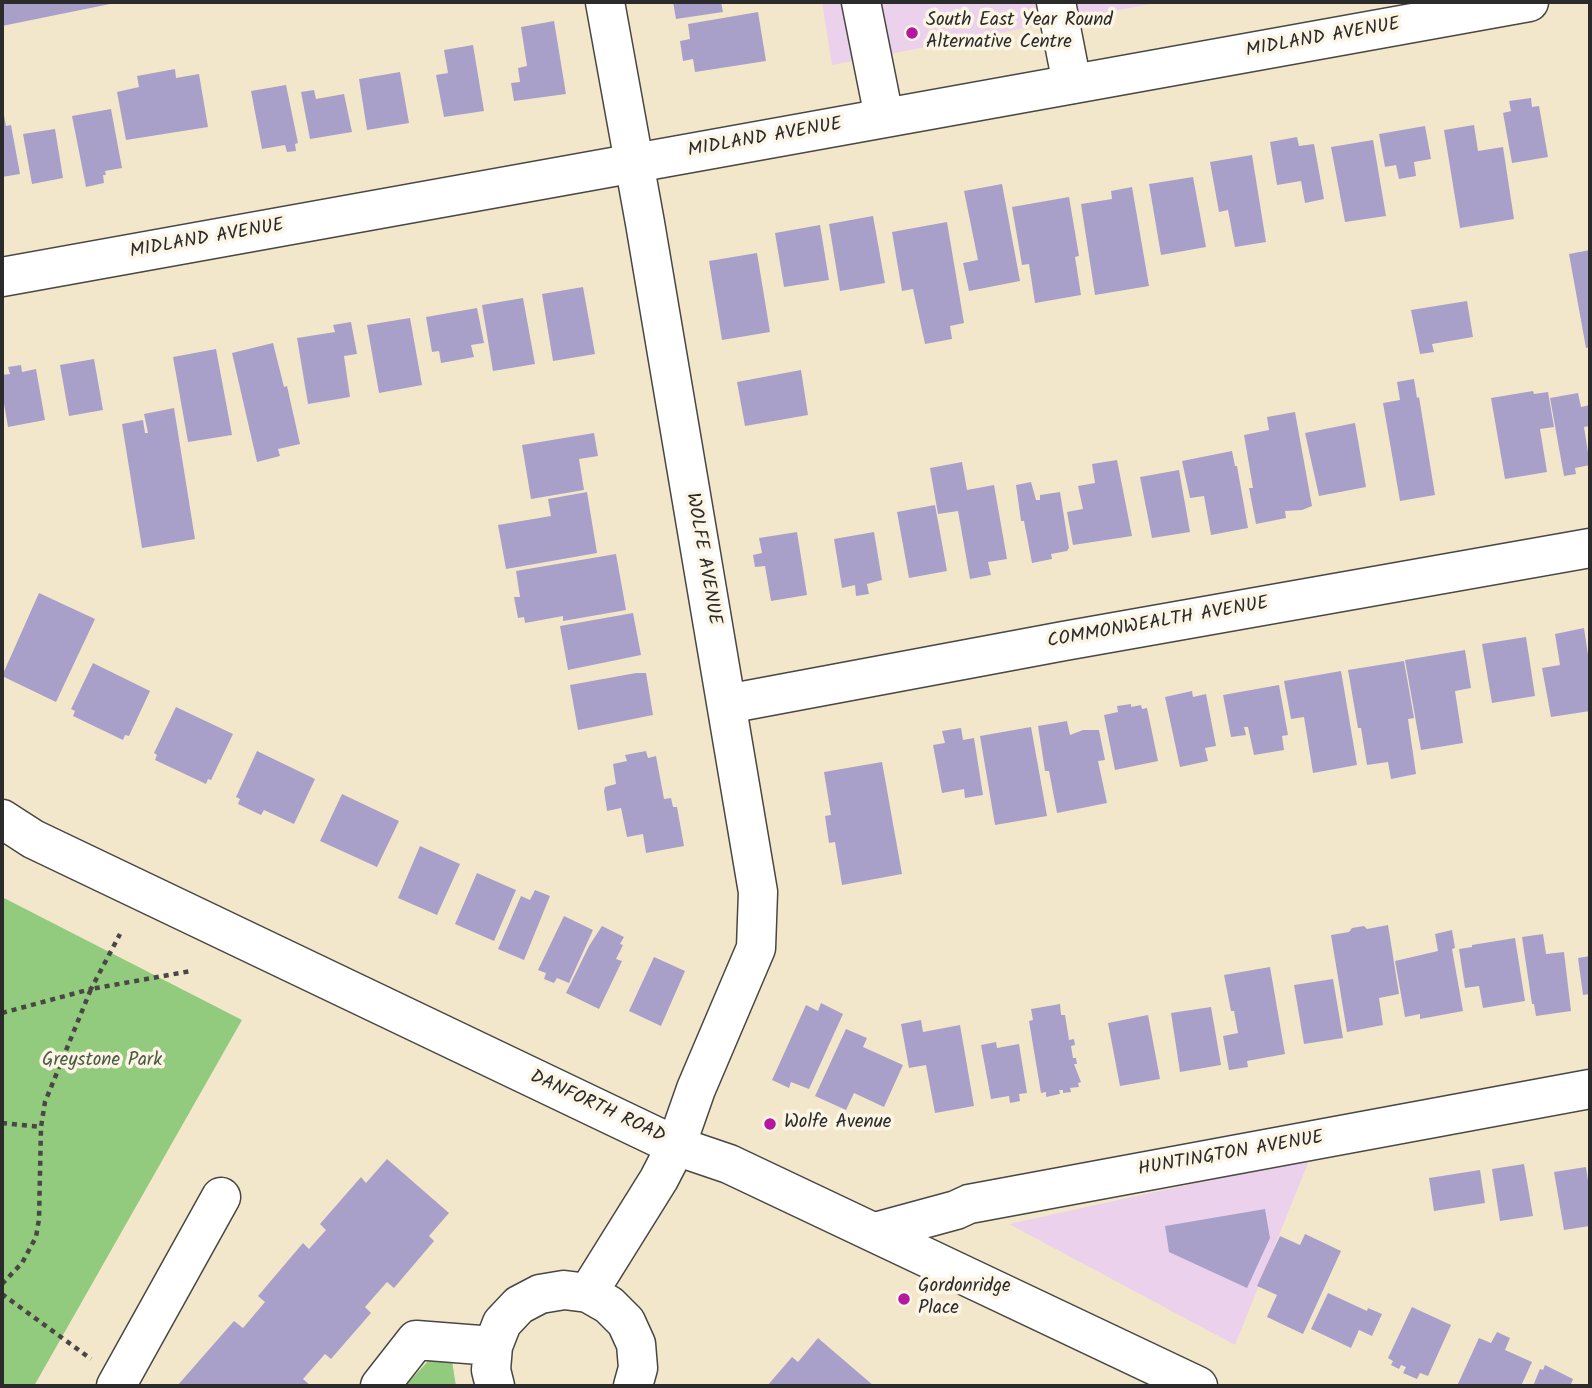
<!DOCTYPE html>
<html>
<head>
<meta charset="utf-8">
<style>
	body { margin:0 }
	#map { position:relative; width:1592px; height:1388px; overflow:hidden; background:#f3e7cb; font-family:Kalam,sans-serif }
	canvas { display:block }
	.frame { position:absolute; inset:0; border:4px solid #2b2b2b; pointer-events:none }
</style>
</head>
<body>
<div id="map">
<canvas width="1592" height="1388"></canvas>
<div class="frame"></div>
</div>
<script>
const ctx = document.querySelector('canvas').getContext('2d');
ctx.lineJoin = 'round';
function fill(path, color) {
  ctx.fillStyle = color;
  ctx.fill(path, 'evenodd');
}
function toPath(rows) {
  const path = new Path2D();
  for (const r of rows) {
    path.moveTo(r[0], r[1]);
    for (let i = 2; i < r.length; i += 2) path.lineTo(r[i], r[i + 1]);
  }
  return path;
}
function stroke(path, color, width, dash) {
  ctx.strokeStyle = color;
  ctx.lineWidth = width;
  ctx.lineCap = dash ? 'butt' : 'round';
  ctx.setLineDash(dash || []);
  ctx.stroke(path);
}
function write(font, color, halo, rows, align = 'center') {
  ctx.font = font + ' Kalam,sans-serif';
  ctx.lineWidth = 7;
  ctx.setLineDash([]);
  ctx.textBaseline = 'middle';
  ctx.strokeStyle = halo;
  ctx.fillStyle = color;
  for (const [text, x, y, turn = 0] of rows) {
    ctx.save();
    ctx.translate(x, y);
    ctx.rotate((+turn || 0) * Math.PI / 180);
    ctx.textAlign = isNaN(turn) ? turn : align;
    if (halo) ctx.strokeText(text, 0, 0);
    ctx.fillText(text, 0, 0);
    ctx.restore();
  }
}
fill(toPath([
	[822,2,1161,2,832,65],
	[1310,1158,1235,1345,1009,1224]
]), '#ebd1eb');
fill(toPath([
	[2,897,242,1020,34,1386,2,1386],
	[430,1359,452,1361,456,1386,405,1386]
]), '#92ca7e');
fill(toPath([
	[2,2,115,2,115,3,2,26],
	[673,2,721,2,723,12,676,19],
	[758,12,766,61,695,72,693,59,683,61,680,41,690,39,688,24],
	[554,21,566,94,514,101,511,83,520,82,518,68,527,66,521,27],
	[473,45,484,111,444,117,436,75,448,73,444,50],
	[175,69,176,78,199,74,208,127,126,140,117,92,139,87,137,76],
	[400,72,409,123,367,130,359,79],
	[286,85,298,143,295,144,296,151,287,152,285,145,262,149,251,91],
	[314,90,316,99,344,94,352,132,310,139,301,92],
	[1531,98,1532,107,1539,106,1548,157,1512,163,1503,113,1511,111,1509,101],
	[111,109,122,168,105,171,106,175,103,175,104,183,86,187,72,116],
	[4,115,6,126,11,125,20,174,2,177,2,116],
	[1474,125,1478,151,1503,147,1514,219,1460,228,1444,130],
	[1425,126,1431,159,1414,162,1416,176,1399,179,1396,165,1385,167,1379,134],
	[55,129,63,178,32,184,23,134],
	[1297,137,1299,146,1314,144,1324,199,1305,203,1301,181,1277,185,1270,142],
	[1373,140,1386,216,1345,222,1331,147],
	[1252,155,1266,242,1235,247,1228,210,1219,212,1210,162],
	[1193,177,1206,247,1161,255,1149,184],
	[1002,184,1020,281,969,291,963,263,978,260,964,191],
	[1132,187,1149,286,1095,295,1081,204,1112,199,1111,191],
	[1069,197,1079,256,1075,257,1081,295,1035,303,1029,264,1022,265,1012,207],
	[873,216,885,283,840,291,829,224],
	[947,222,964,323,950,326,952,339,925,344,913,289,902,291,892,232],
	[820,225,829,280,784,287,775,233],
	[1590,250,1590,347,1586,348,1569,254],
	[757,253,770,332,722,340,709,261],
	[583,287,595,354,553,361,542,294],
	[523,298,535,364,493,371,482,305],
	[1467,301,1473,337,1432,344,1434,352,1420,354,1411,310],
	[477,308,484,343,471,345,474,357,441,363,439,351,432,352,426,317],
	[410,318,422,385,379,393,367,325],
	[351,322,357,354,344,356,350,397,308,404,297,338,335,332,333,325],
	[273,343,284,387,287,386,300,444,278,449,280,456,257,462,232,353],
	[216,349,232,435,188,442,173,357],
	[94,359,103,410,69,416,60,365],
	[21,365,22,372,36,369,45,420,8,427,2,391,2,375,10,374,8,367],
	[801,370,808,415,745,426,737,382],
	[1414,379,1417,398,1419,397,1435,495,1400,501,1383,403,1400,400,1397,382],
	[1533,391,1534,394,1548,392,1554,427,1540,429,1547,472,1505,479,1491,398],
	[1578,393,1581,407,1590,405,1590,426,1584,427,1590,465,1575,468,1576,474,1564,476,1550,398],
	[174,408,195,539,142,548,122,424,143,420,145,433,148,433,144,414],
	[1295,412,1312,506,1302,510,1285,511,1286,518,1256,524,1249,488,1253,488,1244,435,1269,430,1267,417],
	[1355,423,1366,487,1319,496,1305,433],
	[594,433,598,456,579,459,584,490,531,499,522,445],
	[1232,451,1235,466,1237,466,1248,528,1211,535,1204,496,1190,498,1182,461],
	[1117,460,1132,536,1073,545,1067,512,1083,509,1078,486,1095,483,1092,464],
	[962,462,967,490,994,485,1007,559,988,562,991,575,970,579,958,511,938,514,930,468],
	[1179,470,1190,532,1152,538,1140,477],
	[1031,482,1036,500,1040,500,1040,495,1060,492,1069,548,1067,551,1051,554,1052,559,1032,563,1024,521,1021,521,1016,485],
	[587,492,597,553,506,569,498,525,551,516,548,499],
	[935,505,947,571,909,578,897,512],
	[797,532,807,595,771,601,765,566,755,567,753,555,762,553,759,538],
	[874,532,882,580,867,584,869,594,856,596,855,585,842,588,834,539],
	[616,554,626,610,563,621,563,616,525,623,524,617,518,618,514,597,520,597,516,571],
	[39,593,95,619,56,702,2,676],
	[633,613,641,655,568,670,560,626],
	[1584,628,1590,668,1590,711,1551,717,1542,668,1560,665,1555,634],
	[1526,637,1535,696,1492,703,1482,644],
	[1465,650,1471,688,1455,691,1463,743,1421,750,1405,660],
	[1404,661,1414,718,1408,719,1416,774,1391,779,1388,762,1367,765,1361,728,1358,728,1348,670],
	[93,663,150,691,129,736,125,735,123,740,73,716,75,711,71,709],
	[1341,671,1357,765,1313,773,1304,717,1291,719,1284,681],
	[636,673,646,673,653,715,578,730,570,685],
	[1279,685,1288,735,1282,736,1284,750,1254,755,1248,727,1244,727,1246,735,1231,737,1223,695],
	[1192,691,1193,697,1206,694,1216,746,1205,748,1208,761,1180,767,1165,697],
	[1131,704,1131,707,1141,705,1142,709,1147,708,1158,761,1115,770,1104,715,1118,712,1117,706],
	[176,707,233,734,211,780,208,779,206,784,155,760,157,755,154,753],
	[1067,721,1070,735,1083,730,1099,730,1105,760,1098,761,1107,803,1057,813,1049,771,1045,771,1038,726],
	[1031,727,1047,816,995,825,980,736],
	[961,728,963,740,974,738,983,795,965,798,964,789,942,793,933,745,945,743,942,731],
	[257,751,315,779,294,824,264,810,261,815,238,804,240,799,236,797],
	[646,751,648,758,656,756,664,799,671,798,673,807,677,807,684,846,646,853,643,834,627,837,621,808,607,811,604,791,605,787,616,784,613,764,627,761,625,755],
	[882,762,902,874,842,885,835,842,829,843,825,816,831,815,824,772],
	[342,794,399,821,377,867,320,841],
	[420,846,460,864,437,915,398,898],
	[477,873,516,890,494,941,455,924],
	[535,890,550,896,524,960,498,949,521,896,530,900],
	[564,916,593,930,569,983,557,978,554,983,544,979,546,973,538,970],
	[1388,925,1399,994,1379,998,1383,1025,1347,1032,1331,935,1349,932,1352,928,1364,926,1367,929],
	[602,926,624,937,620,944,623,945,616,959,622,961,599,1009,566,993,589,946],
	[1452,930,1455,948,1452,949,1463,1011,1420,1019,1420,1014,1405,1017,1395,961,1438,951,1435,934],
	[1543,934,1546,954,1564,952,1571,1011,1536,1016,1534,1004,1532,1004,1522,937],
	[1515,938,1525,1001,1483,1008,1479,986,1465,988,1459,949,1472,947,1472,945],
	[1590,956,1590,994,1583,995,1578,958],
	[654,957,685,971,661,1026,629,1011],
	[1270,967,1285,1054,1247,1061,1248,1067,1229,1070,1223,1036,1238,1033,1234,1011,1231,1011,1224,975],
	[1333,979,1343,1038,1304,1044,1294,985],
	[821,1003,843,1014,809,1089,791,1082,789,1088,772,1080,806,1005,818,1011],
	[1060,1004,1061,1015,1065,1015,1069,1040,1074,1039,1075,1045,1071,1046,1073,1058,1076,1058,1077,1064,1074,1064,1081,1082,1078,1083,1079,1087,1070,1088,1071,1092,1063,1093,1063,1090,1059,1090,1060,1094,1046,1097,1046,1092,1041,1093,1029,1021,1033,1020,1031,1009],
	[1211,1007,1221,1065,1180,1072,1171,1013],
	[1148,1015,1160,1079,1120,1086,1108,1023],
	[921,1020,923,1032,960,1025,974,1106,935,1113,926,1065,909,1068,901,1024],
	[846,1029,867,1038,863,1047,903,1065,884,1107,854,1093,846,1110,815,1096],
	[996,1042,997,1048,1019,1044,1027,1093,1019,1094,1020,1101,1010,1103,1009,1096,991,1099,981,1045],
	[387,1159,449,1213,429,1236,434,1241,394,1288,387,1282,365,1307,371,1313,331,1359,325,1354,303,1379,311,1386,177,1386,234,1321,243,1328,265,1302,258,1296,303,1243,309,1249,326,1230,320,1224,361,1177,366,1183],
	[1524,1164,1533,1216,1500,1221,1492,1169],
	[1586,1167,1590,1194,1590,1226,1564,1230,1554,1172],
	[1480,1170,1485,1203,1434,1211,1429,1178],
	[1265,1209,1270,1238,1247,1288,1169,1252,1165,1226],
	[1305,1234,1341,1251,1303,1334,1267,1317,1277,1295,1257,1286,1280,1236,1300,1245],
	[1328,1293,1367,1311,1368,1308,1382,1314,1372,1336,1359,1330,1351,1348,1311,1329],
	[1412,1307,1451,1325,1428,1376,1420,1373,1417,1379,1403,1373,1406,1367,1401,1365,1399,1369,1391,1365,1393,1361,1388,1358],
	[1497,1332,1510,1338,1505,1350,1532,1362,1521,1386,1457,1386,1479,1338,1491,1343],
	[818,1338,874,1386,767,1386,792,1357,798,1362],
	[1545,1365,1573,1379,1571,1384,1577,1386,1533,1386,1540,1369,1543,1370]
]), '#a9a0c9');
const minor = toPath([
	[861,2,884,117],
	[1056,2,1072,84],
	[727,704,1064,641,1590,548],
	[875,1232,956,1210,969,1204,1590,1089],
	[588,1293,659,1179,676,1146,696,1089,756,948,758,892,645,223,605,2],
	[116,1386,221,1197],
	[380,1386,416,1340,493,1346],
	[495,1386,491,1370,493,1346,502,1323,519,1305,540,1294,564,1290,588,1293,609,1305,626,1322,636,1344,638,1368,633,1386]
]);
const major = toPath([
	[2,277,1529,2],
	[2,819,33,839,676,1146,729,1164,1198,1386]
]);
stroke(minor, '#494743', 41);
stroke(major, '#494743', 41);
stroke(toPath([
	[2,1013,91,989,120,934],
	[2,1123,41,1127],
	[2,1284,22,1263,36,1237,39,1219,41,1127,45,1102,91,989,191,971],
	[2,1294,91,1359]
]), '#494743', 4.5, [5, 5]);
stroke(minor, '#fff', 38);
stroke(major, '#fff', 38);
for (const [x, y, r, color] of [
	[912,33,7,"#b5179e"],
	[770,1124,7,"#b5179e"],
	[904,1299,7,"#b5179e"]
]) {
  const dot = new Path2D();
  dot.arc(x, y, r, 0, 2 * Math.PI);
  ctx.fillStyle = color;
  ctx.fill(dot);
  stroke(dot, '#fcf5e5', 2.5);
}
write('19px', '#2b2b2b', '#fcf5e5', [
	["South East Year Round",926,22],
	["Alternative Centre",926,44],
	["Wolfe Avenue",784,1124],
	["Gordonridge",918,1288],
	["Place",918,1310]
], 'left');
write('19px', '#2b2b2b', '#fcf5e5', [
	["MIDLAND AVENUE",1323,39,-10],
	["MIDLAND AVENUE",765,139,-10],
	["MIDLAND AVENUE",207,240,-10],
	["WOLFE AVENUE",702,559,80],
	["COMMONWEALTH AVENUE",1158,624,-10],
	["DANFORTH ROAD",597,1108,25],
	["HUNTINGTON AVENUE",1231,1155,-10]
]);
write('19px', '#4a5b44', '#fcf5e5', [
	["Greystone Park",102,1062]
]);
</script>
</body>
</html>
